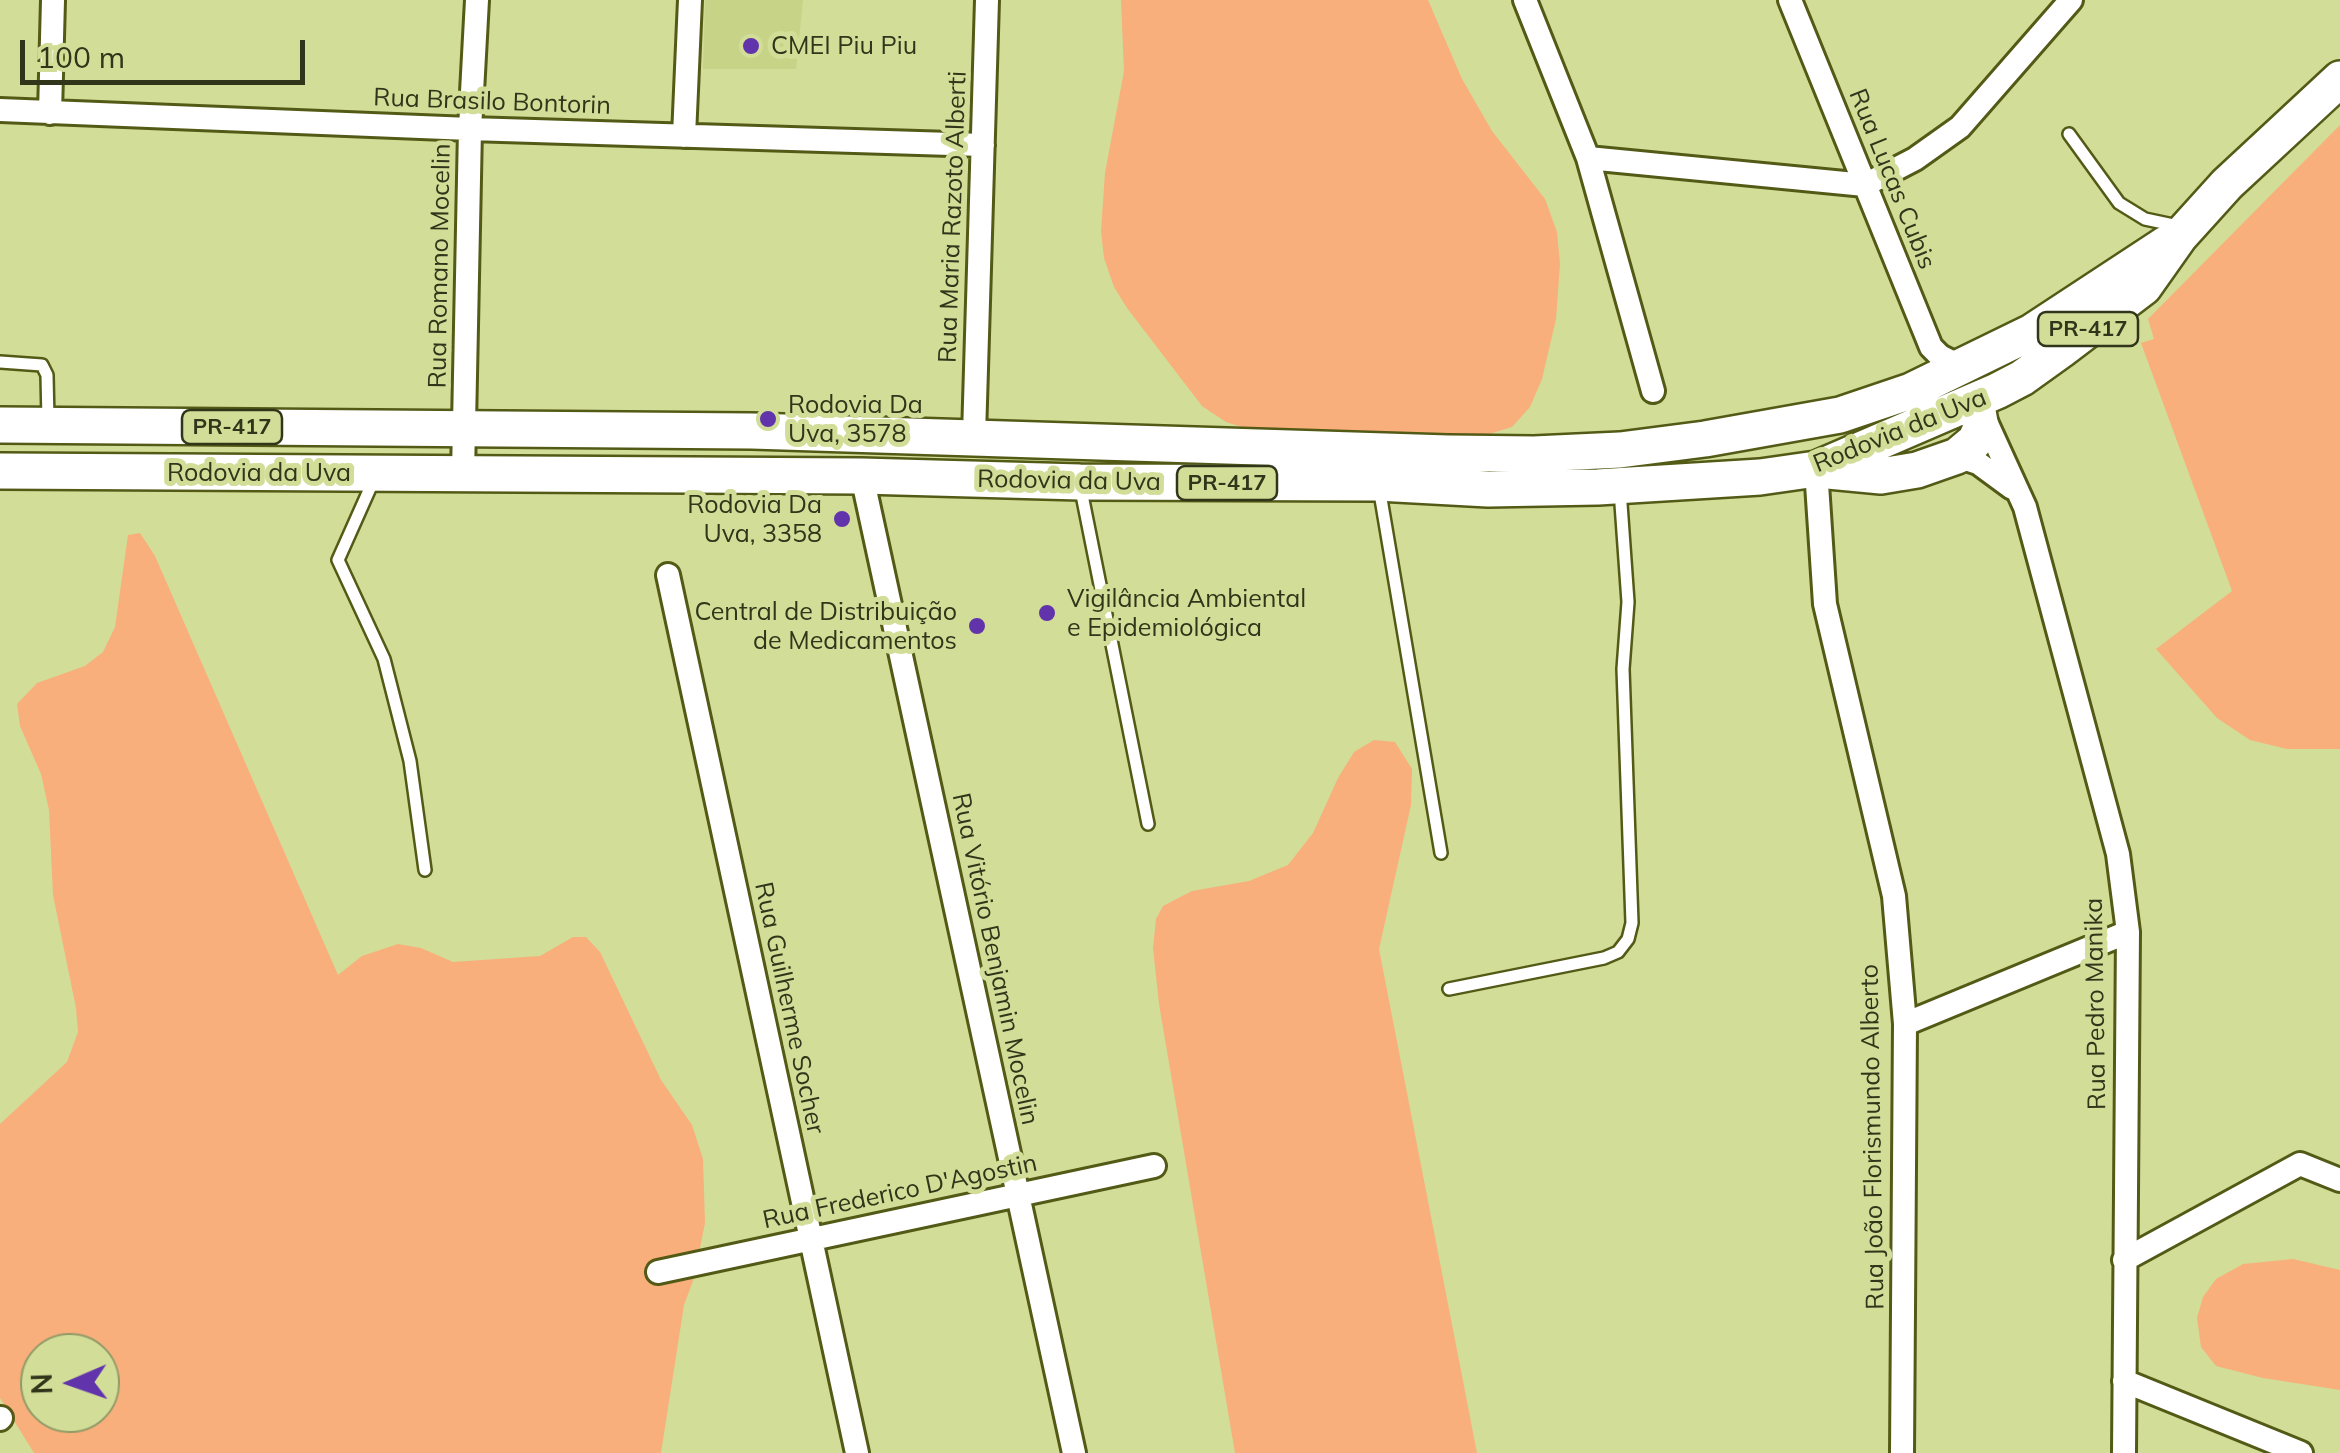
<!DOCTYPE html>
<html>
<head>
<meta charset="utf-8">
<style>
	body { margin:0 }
	#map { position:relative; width:2340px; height:1453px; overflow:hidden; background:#d2dd98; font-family:Mulish,sans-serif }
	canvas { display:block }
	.north { position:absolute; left:20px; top:1333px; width:100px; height:100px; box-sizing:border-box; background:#d2dd98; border:2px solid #929a66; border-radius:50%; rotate:268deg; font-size:28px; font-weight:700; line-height:40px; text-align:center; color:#31351a }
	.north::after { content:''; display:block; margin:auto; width:35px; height:45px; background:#6134ab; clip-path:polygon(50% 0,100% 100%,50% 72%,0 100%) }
	.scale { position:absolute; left:20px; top:40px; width:285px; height:45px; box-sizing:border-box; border:5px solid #31351a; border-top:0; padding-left:12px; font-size:30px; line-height:35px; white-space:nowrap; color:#31351a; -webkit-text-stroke:8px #d2dd98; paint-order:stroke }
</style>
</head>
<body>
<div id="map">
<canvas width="2340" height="1453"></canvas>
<div class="north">N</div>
<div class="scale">100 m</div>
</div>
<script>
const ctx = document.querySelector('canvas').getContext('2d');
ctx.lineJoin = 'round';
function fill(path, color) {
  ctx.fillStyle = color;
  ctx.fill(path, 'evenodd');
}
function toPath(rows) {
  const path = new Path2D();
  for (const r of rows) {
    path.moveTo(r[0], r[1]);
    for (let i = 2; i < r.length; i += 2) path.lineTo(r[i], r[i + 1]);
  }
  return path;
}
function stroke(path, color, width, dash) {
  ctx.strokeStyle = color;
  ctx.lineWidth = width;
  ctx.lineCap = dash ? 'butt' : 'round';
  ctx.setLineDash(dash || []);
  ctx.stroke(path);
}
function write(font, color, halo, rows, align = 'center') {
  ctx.font = font + ' Mulish,sans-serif';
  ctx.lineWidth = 10;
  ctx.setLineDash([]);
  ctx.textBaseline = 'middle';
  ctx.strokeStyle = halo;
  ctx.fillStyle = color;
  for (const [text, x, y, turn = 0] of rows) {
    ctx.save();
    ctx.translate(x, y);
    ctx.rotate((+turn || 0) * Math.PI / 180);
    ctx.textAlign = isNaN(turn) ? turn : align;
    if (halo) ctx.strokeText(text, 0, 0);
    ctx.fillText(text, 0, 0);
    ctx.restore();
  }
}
fill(toPath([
	[705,0,803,0,796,69,703,69]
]), '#c7d386');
fill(toPath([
	[1121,0,1428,0,1462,79,1492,131,1545,199,1557,232,1560,264,1556,319,1542,379,1530,407,1512,427,1473,439,1248,429,1226,422,1202,406,1127,308,1114,287,1104,258,1101,231,1105,173,1124,71],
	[2340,125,2340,749,2287,749,2250,740,2217,718,2156,649,2232,591,2141,343,2154,339,2148,319],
	[140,533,155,556,338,975,362,956,398,944,421,948,453,962,540,956,573,937,586,937,600,952,661,1080,692,1125,703,1159,705,1223,694,1278,684,1305,661,1453,34,1453,0,1398,0,1124,67,1062,78,1032,76,1008,53,895,49,810,41,774,20,726,17,704,37,683,85,666,103,652,115,627,128,535],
	[40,1353,100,1353,100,1413,40,1413],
	[1374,740,1395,742,1412,769,1411,805,1379,949,1477,1453,1235,1453,1159,1004,1153,948,1156,919,1163,906,1192,891,1249,881,1288,865,1313,833,1338,778,1354,752],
	[2293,1259,2340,1270,2340,1390,2263,1378,2216,1366,2201,1347,2197,1318,2203,1297,2216,1279,2243,1264]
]), '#f8af7b');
const lane = toPath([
	[2069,134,2119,203,2145,219,2178,226],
	[0,362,42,365,47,375,48,421],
	[375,477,338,560,384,659,410,761,425,870],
	[1080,485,1148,824],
	[1379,487,1441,853],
	[1449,989,1604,958,1618,952,1628,939,1632,923,1623,669,1628,602,1620,490]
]);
const street = toPath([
	[1525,0,1588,158,1653,391],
	[1790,0,1931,347,1940,356,1960,366,1963,372],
	[0,110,470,129,983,145],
	[50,113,53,0],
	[684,136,690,0],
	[1588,158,1865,185,1915,159,1960,127,2071,0],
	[1983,415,2025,507,2118,854,2128,932,2124,1453],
	[974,436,987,0],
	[1957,456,1978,463,2012,488],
	[1816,469,1825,604,1894,896,1905,1024,1902,1453],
	[463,474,470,129,477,0],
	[862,476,1074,1453],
	[668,575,857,1453],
	[1905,1024,2128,932],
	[2124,1260,2300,1164,2340,1180],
	[658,1272,1154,1166],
	[2124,1381,2301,1453],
	[0,1419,1,1418]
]);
const primary = toPath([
	[0,425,752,431,1448,453,1534,454,1620,450,1705,439,1840,415,1911,391,2032,332,2166,244],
	[1818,470,1881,476,1917,470,1957,456,1975,441,1981,428,1976,400],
	[0,471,862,476,1080,482,1378,483,1488,489,1598,487,1760,477,1816,469,1997,391,2022,378,2061,350,2144,287,2180,236,2227,184,2340,79]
]);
stroke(lane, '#535a16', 16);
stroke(street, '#535a16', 28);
stroke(primary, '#535a16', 40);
stroke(lane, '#fff', 11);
stroke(street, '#fff', 22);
stroke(primary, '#fff', 35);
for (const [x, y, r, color] of [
	[751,46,10,"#6134ab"],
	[768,419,10,"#6134ab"],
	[842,519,10,"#6134ab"],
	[1047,613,10,"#6134ab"],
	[977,626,10,"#6134ab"]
]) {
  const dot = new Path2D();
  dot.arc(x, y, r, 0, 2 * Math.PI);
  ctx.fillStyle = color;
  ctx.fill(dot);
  stroke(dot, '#d2dd98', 4);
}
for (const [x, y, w] of [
	[2088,329,100],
	[232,427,100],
	[1227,483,100]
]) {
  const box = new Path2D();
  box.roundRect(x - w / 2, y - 17, w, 34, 8);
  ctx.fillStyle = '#d2dd98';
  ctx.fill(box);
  stroke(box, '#31351a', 2.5);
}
write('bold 22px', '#31351a', null, [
	["PR-417",2088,329],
	["PR-417",232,427],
	["PR-417",1227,483]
]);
write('25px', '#31351a', '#d2dd98', [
	["CMEI Piu Piu",771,46],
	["Rodovia Da",788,405],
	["Uva, 3578",788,434],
	["Rodovia Da",822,505,"right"],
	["Uva, 3358",822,534,"right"],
	["Vigilância Ambiental",1067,599],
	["e Epidemiológica",1067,628],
	["Central de Distribuição",957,612,"right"],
	["de Medicamentos",957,641,"right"]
], 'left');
write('25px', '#31351a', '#d2dd98', [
	["Rua Brasilo Bontorin",492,102,2],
	["Rua Lucas Cubis",1892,179,68],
	["Rua Maria Razoto Alberti",953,217,-88],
	["Rua Romano Mocelin",440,266,-89],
	["Rodovia da Uva",1900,431,-22],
	["Rodovia da Uva",259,473],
	["Rodovia da Uva",1069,481,1],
	["Rua Vitório Benjamin Mocelin",995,959,78],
	["Rua Pedro Manika",2096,1004,-91],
	["Rua Guilherme Socher",789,1008,78],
	["Rua João Florismundo Alberto",1873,1137,-91],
	["Rua Frederico D'Agostin",900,1192,-12]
]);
</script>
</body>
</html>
